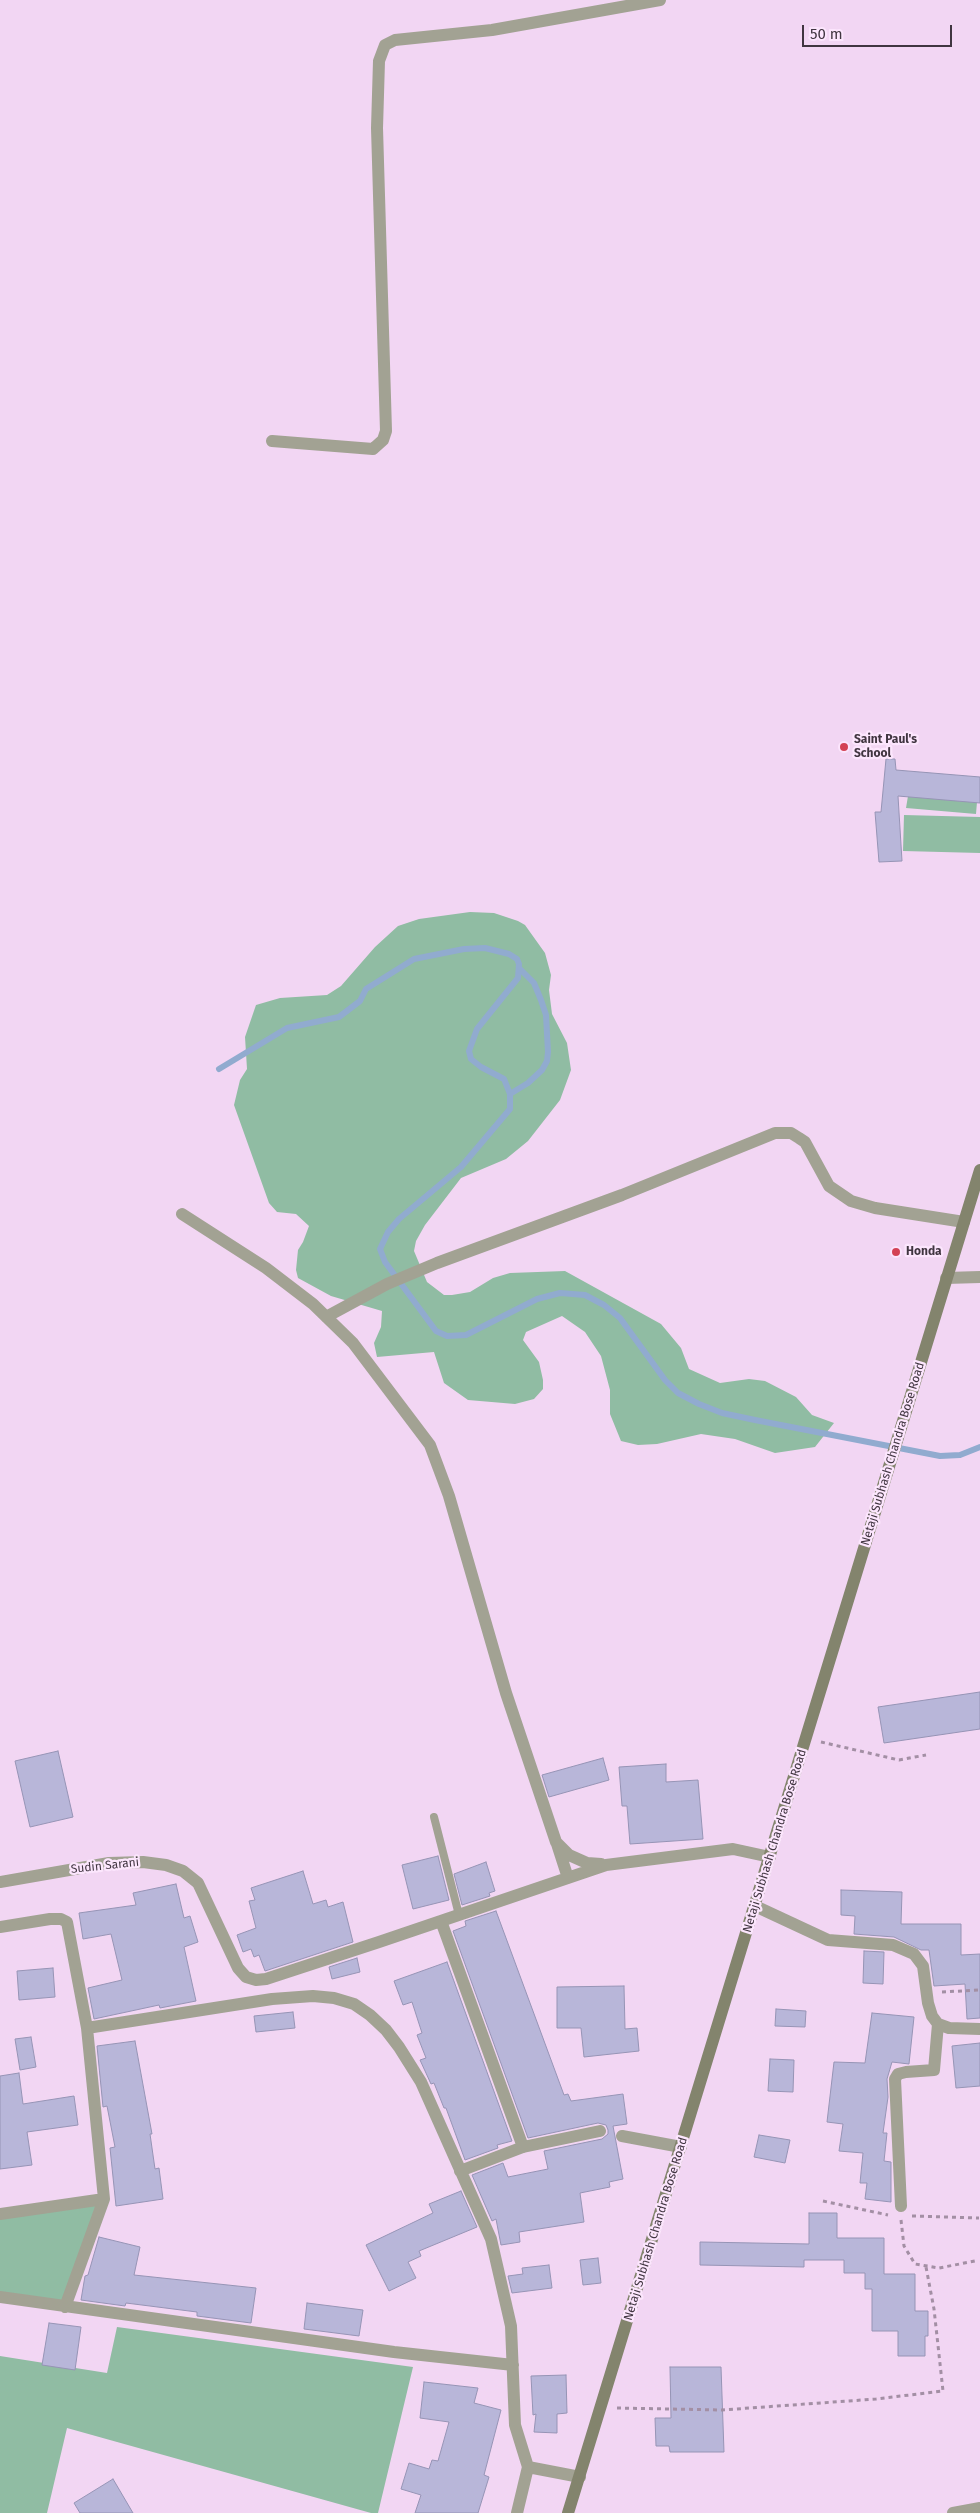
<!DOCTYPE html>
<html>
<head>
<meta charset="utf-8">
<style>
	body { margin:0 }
	#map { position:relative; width:980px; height:2513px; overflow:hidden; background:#f2d6f3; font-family:"Fira Sans",sans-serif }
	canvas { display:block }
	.scale { position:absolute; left:802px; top:25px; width:150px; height:22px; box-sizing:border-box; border:2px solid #403540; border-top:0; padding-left:6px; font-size:15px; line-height:18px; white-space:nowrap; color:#403540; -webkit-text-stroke:4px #fce6fd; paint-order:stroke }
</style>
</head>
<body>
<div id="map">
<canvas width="980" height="2513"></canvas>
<div class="scale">50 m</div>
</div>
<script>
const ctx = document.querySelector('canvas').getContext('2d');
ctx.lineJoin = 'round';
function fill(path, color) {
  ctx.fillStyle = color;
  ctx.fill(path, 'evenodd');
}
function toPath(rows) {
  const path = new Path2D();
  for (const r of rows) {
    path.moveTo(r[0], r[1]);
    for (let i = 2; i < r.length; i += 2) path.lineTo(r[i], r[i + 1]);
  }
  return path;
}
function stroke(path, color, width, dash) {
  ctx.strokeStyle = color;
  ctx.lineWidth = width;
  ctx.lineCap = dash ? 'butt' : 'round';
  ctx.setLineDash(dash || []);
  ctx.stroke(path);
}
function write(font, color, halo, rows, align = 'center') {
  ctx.font = font + ' "Fira Sans",sans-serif';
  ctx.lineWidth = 4.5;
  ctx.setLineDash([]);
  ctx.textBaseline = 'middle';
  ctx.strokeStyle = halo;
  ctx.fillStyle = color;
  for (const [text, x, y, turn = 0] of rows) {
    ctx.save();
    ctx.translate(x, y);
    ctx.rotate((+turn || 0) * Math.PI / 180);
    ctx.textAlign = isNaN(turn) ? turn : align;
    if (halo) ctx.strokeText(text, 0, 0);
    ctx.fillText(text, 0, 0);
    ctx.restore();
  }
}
fill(toPath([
	[908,796,977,802,976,814,906,808],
	[904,815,980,817,980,853,903,851],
	[470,912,494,913,518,921,525,925,545,953,551,975,549,990,552,1014,567,1043,571,1070,560,1100,528,1141,506,1159,461,1178,425,1225,416,1241,414,1251,427,1282,444,1295,452,1295,470,1292,493,1278,510,1273,565,1271,661,1324,681,1348,689,1369,720,1383,749,1379,765,1381,796,1397,812,1415,834,1423,815,1447,775,1453,735,1439,701,1434,657,1444,638,1445,621,1441,610,1414,610,1390,601,1356,585,1332,562,1316,526,1332,523,1340,539,1362,543,1380,543,1389,534,1399,515,1404,468,1400,444,1383,434,1352,377,1357,374,1343,381,1327,382,1311,331,1296,298,1278,296,1270,298,1250,303,1242,309,1226,296,1214,277,1212,269,1203,234,1105,240,1080,247,1069,245,1037,256,1005,280,998,327,995,341,986,375,947,398,926,419,919],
	[104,2199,65,2307,0,2297,0,2214],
	[117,2327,413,2367,378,2513,371,2513,67,2428,47,2513,0,2513,0,2356,107,2373]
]), '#90bca3');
stroke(toPath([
	[219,1069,287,1028,339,1017,360,1001,366,989,414,959,464,949,485,948,509,954,517,959,519,964,518,978,477,1029,469,1051,471,1059,481,1067,504,1079,510,1094,510,1109,461,1167,399,1219,388,1232,380,1249,385,1262,436,1331,447,1336,466,1335,537,1299,560,1293,585,1295,604,1305,620,1318,665,1380,678,1393,699,1404,722,1413,755,1420,940,1456,960,1455,980,1447],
	[510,1094,528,1083,542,1070,547,1061,548,1052,546,1015,541,1000,534,983,520,969]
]), '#91abcf', 6);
const building = toPath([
	[886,759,895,759,896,770,980,777,980,803,898,796,902,861,879,862,875,812,881,812,886,759],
	[980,1692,980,1729,884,1743,878,1707,980,1692],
	[58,1751,73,1817,30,1827,15,1761,58,1751],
	[603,1758,609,1780,549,1797,542,1775,603,1758],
	[666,1764,666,1782,698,1780,703,1839,630,1844,627,1806,622,1806,619,1767,666,1764],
	[438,1856,449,1900,413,1909,402,1865,438,1856],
	[486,1862,495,1891,489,1893,490,1896,462,1905,454,1874,486,1862],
	[303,1871,313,1904,326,1900,328,1907,343,1902,353,1942,265,1971,259,1955,254,1957,251,1949,243,1952,237,1935,256,1928,249,1901,255,1900,251,1888,303,1871],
	[176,1884,184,1918,190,1916,198,1942,184,1947,196,2001,160,2008,159,2005,94,2019,88,1988,122,1980,111,1934,83,1939,79,1913,136,1905,133,1893,176,1884],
	[841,1890,902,1892,901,1924,961,1924,961,1955,980,1954,980,2018,967,2019,965,1984,934,1986,929,1950,921,1950,894,1937,854,1934,855,1916,841,1915,841,1890],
	[496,1911,564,2095,568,2094,571,2101,623,2094,627,2124,613,2126,623,2179,609,2182,610,2187,580,2193,584,2222,519,2232,520,2242,501,2245,496,2219,492,2221,472,2175,503,2163,508,2177,548,2169,544,2151,602,2139,608,2134,608,2130,606,2125,598,2123,528,2138,453,1931,466,1926,465,1921,496,1911],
	[864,1951,884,1952,883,1984,863,1983,864,1951],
	[357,1958,360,1972,332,1979,329,1967,357,1958],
	[447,1962,512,2141,497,2145,498,2148,465,2160,446,2108,444,2108,434,2083,431,2084,420,2060,426,2058,417,2035,422,2033,412,2002,403,2005,394,1981,447,1962],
	[53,1968,55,1997,19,2000,17,1971,53,1968],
	[624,1986,625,2029,637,2028,639,2051,584,2057,581,2028,557,2028,557,1987,624,1986],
	[776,2009,806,2011,805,2027,775,2026,776,2009],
	[293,2012,295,2028,256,2032,254,2016,293,2012],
	[872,2013,914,2017,909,2064,892,2062,887,2079,888,2097,883,2133,887,2133,884,2161,891,2162,891,2202,865,2199,867,2183,860,2183,863,2153,839,2151,843,2124,827,2122,834,2062,865,2063,872,2013],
	[31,2037,36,2067,20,2070,15,2039,31,2037],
	[135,2041,152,2134,150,2134,155,2169,159,2168,163,2199,116,2206,110,2148,115,2147,107,2106,103,2107,97,2046,135,2041],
	[980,2043,980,2086,956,2088,952,2046,980,2043],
	[770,2059,794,2060,793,2092,768,2091,770,2059],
	[19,2073,23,2104,74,2096,78,2125,27,2132,32,2165,0,2169,0,2076,19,2073],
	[759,2135,790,2140,785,2163,754,2157,759,2135],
	[461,2191,477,2227,419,2251,421,2256,408,2262,416,2278,389,2291,366,2245,433,2213,429,2204,461,2191],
	[809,2213,837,2213,837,2238,884,2238,884,2274,915,2274,915,2311,928,2311,928,2336,925,2336,925,2356,898,2356,898,2331,872,2331,872,2289,865,2289,865,2273,844,2273,844,2260,804,2260,804,2267,700,2265,700,2242,809,2244,809,2213],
	[99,2237,140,2247,134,2275,256,2288,251,2323,197,2316,197,2312,126,2303,125,2306,81,2300,85,2276,88,2275,99,2237],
	[598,2258,601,2283,583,2285,580,2260,598,2258],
	[549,2265,552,2288,512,2293,508,2276,523,2274,522,2268,549,2265],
	[307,2303,363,2310,359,2336,304,2329,307,2303],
	[49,2323,81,2327,75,2370,42,2365,49,2323],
	[670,2367,721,2367,724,2452,670,2452,669,2446,656,2446,655,2418,671,2418,670,2367],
	[566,2375,567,2413,557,2414,557,2433,534,2432,536,2414,533,2415,531,2376,566,2375],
	[424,2382,478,2388,474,2403,501,2410,484,2475,489,2477,478,2513,415,2513,421,2495,401,2489,409,2463,429,2469,432,2460,438,2461,449,2422,420,2418,424,2382],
	[113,2479,133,2513,80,2513,74,2503,113,2479]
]);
fill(building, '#b8b6d9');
stroke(building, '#9694b5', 1);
stroke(toPath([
	[821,1742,899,1760,926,1755],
	[942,1992,980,1990],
	[823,2201,888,2215],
	[912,2216,979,2218],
	[901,2220,904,2246,915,2264,939,2268,975,2261],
	[617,2408,722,2410,876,2399,943,2391,934,2309,926,2267]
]), '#a38fa4', 3, [4, 4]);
stroke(toPath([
	[434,1817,459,1915]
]), '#a2a293', 8);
stroke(toPath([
	[272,441,373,449,383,440,386,431,377,128,379,61,385,45,395,40,492,30,660,0],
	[182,1214,266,1268,313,1304,353,1343,430,1445,449,1496,506,1693,556,1842,569,1855,587,1863,601,1864],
	[946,1278,980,1277],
	[326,1317,387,1284,437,1263,622,1195,775,1133,791,1133,799,1138,805,1142,829,1186,851,1201,875,1208,964,1222],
	[557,1844,568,1878],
	[0,1882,109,1863,143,1862,166,1865,183,1871,198,1883,238,1968,246,1977,256,1980,266,1979,379,1942,606,1865,733,1849,770,1857],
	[755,1906,828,1940,893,1945,914,1954,923,1966,928,2003,932,2016,938,2024,949,2028,980,2029],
	[441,1921,523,2147],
	[0,1927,50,1919,61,1919,67,1922,87,2028,104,2199,65,2307],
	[87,2028,272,1999,313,1996,334,1998,354,2004,370,2015,386,2030,399,2047,421,2082,491,2239,511,2326,515,2425,528,2467,517,2513],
	[622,2136,681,2147],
	[460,2171,523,2147,600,2131],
	[901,2206,895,2079,898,2074,906,2072,934,2070,938,2024],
	[0,2214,104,2199],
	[0,2297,394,2352,513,2365],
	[528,2467,580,2477],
	[953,2513,980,2508]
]), '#a2a293', 12);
stroke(toPath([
	[568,2513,980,1170]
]), '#83846d', 12);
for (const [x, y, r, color] of [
	[844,747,5,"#d34255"],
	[896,1252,5,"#d34255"]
]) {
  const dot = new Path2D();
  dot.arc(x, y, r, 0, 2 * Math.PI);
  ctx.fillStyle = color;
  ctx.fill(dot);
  stroke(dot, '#fce6fd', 2);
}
write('bold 12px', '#403540', '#fce6fd', [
	["Saint Paul's",854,740],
	["School",854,754],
	["Honda",906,1252]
], 'left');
write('12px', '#403540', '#fce6fd', [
	["Netaji Subhash Chandra Bose Road",893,1454,-73],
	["Netaji Subhash Chandra Bose Road",775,1841,-73],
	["Sudin Sarani",105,1866,-6],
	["Netaji Subhash Chandra Bose Road",656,2229,-73]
]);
</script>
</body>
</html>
